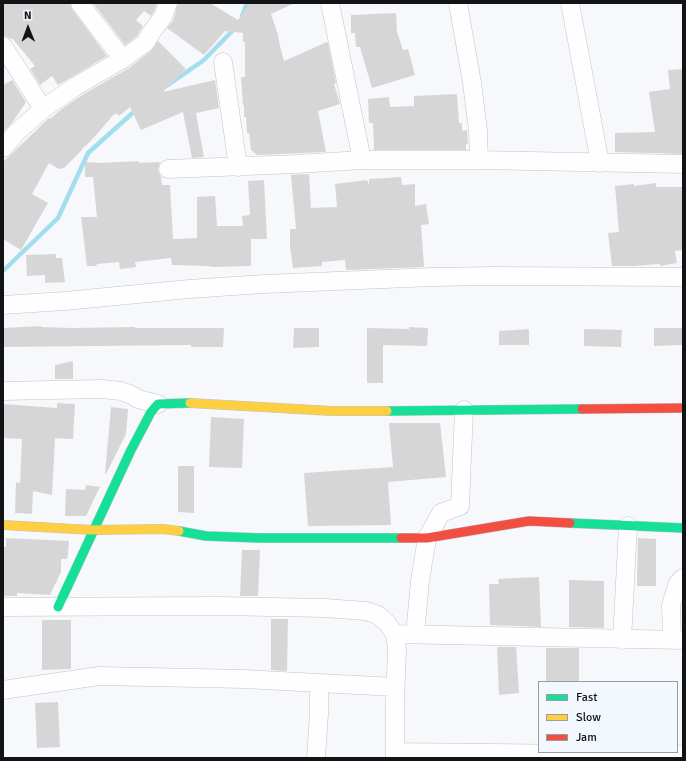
<!DOCTYPE html>
<html>
<head>
<meta charset="utf-8">
<style>
	body { margin:0 }
	#map { position:relative; width:686px; height:761px; overflow:hidden; background:#f6f8fb; font-family:Signika,sans-serif }
	canvas { display:block }
	.frame { position:absolute; inset:0; border:4px solid #111316; pointer-events:none }
	.legend { position:absolute; left:538px; top:681px; width:140px; height:72px; box-sizing:border-box; background:#f3f7fe; border:1px solid #999ca1; margin:0; padding:5px 7px; list-style:none; font-size:12px; color:#111316 }
	.legend li { display:flex; align-items:center; gap:8px; height:20px }
	.legend b { width:20px; border:1px solid #999ca1 }
	.north { position:absolute; left:8px; top:8px; width:40px; height:40px; -webkit-text-stroke:3px #f3f7fe; paint-order:stroke; rotate:359deg; font-size:11px; font-weight:700; line-height:16px; text-align:center; color:#111316 }
	.north::after { content:''; display:block; margin:auto; width:14px; height:18px; background:#111316; clip-path:polygon(50% 0,100% 100%,50% 72%,0 100%) }
</style>
</head>
<body>
<div id="map">
<canvas width="686" height="761"></canvas>
<div class="frame"></div>
<ul class="legend">
<li><b style="height:5px;background:#16e098"></b>Fast</li>
<li><b style="height:5px;background:#ffcf43"></b>Slow</li>
<li><b style="height:5px;background:#f24e42"></b>Jam</li>
</ul>
<div class="north">N</div>
</div>
<script>
const ctx = document.querySelector('canvas').getContext('2d');
ctx.lineJoin = 'round';
function toPath(rows) {
  const path = new Path2D();
  for (const r of rows) {
    path.moveTo(r[0], r[1]);
    for (let i = 2; i < r.length; i += 2) path.lineTo(r[i], r[i + 1]);
  }
  return path;
}
function stroke(path, color, width, dash) {
  ctx.strokeStyle = color;
  ctx.lineWidth = width;
  ctx.lineCap = dash ? 'butt' : 'round';
  ctx.setLineDash(dash || []);
  ctx.stroke(path);
}
function fill(path, color) {
  ctx.fillStyle = color;
  ctx.fill(path, 'evenodd');
}
stroke(toPath([
	[242,16,247,3],
	[168,85,204,60,235,28],
	[3,271,58,218,88,153,137,109]
]), '#a4dded', 4.5);
fill(toPath([
	[3,3,70,3,72,9,107,56,58,85,52,76,40,85,30,69,35,66,12,38,11,39,7,37,3,36],
	[93,3,157,3,154,12,151,16,144,11,136,20,143,26,137,36,125,45],
	[178,3,210,3,238,20,250,3,295,3,271,14,278,35,279,42,284,61,327,42,328,43,336,83,334,84,340,104,318,111,326,152,257,155,251,150,249,133,247,133,246,117,244,117,244,105,243,105,241,77,245,77,245,42,243,42,243,33,225,31,204,55,167,28,173,21],
	[396,13,397,32,403,50,408,49,415,75,372,88,360,47,356,47,355,33,351,33,351,15],
	[158,41,186,69,163,92,215,80,219,108,196,113,204,157,192,158,183,112,141,130,130,107,119,116,116,113,115,115,114,114,98,133,85,147,85,145,81,151,64,168,59,169,49,163,32,194,48,203,21,250,3,239,3,162,49,118,50,119,63,108,82,95,129,68,151,51],
	[683,69,683,154,615,152,615,133,655,132,649,92,670,89,668,70],
	[12,80,26,102,12,123,3,132,3,85],
	[457,94,459,123,462,123,462,131,467,130,468,144,466,144,466,150,374,150,373,123,369,123,368,99,389,97,390,107,414,106,414,96],
	[139,161,139,163,160,162,158,170,161,177,162,185,170,185,173,239,197,238,197,197,215,196,217,226,243,226,242,216,250,215,248,181,264,180,267,239,251,239,251,266,214,267,206,266,172,265,171,258,135,262,136,267,120,269,119,262,97,264,96,266,87,266,81,217,97,217,93,177,85,177,85,162,101,163],
	[309,174,311,208,337,207,335,184,367,180,369,186,369,179,401,177,402,185,415,184,415,206,426,204,429,224,421,225,424,267,346,270,345,260,322,262,322,266,293,268,290,247,290,229,296,229,291,175],
	[656,183,656,187,683,187,683,250,675,251,677,263,660,266,660,264,633,266,612,266,608,233,619,232,615,186,634,184,634,186],
	[56,254,56,258,62,258,65,282,45,283,45,275,27,276,26,255],
	[41,326,41,327,72,328,135,327,135,328,224,328,223,347,191,347,191,345,3,347,3,328],
	[409,327,428,328,427,346,383,345,383,383,367,383,367,328,409,329],
	[294,328,319,328,319,347,293,348],
	[654,328,683,328,683,345,654,346],
	[529,329,529,345,499,345,499,331],
	[584,329,622,330,621,347,584,346],
	[73,361,73,379,55,379,55,365],
	[57,403,75,404,73,439,55,438,52,495,33,491,32,514,15,513,16,482,20,483,22,439,3,438,3,404,57,408],
	[111,407,128,409,126,434,106,474,105,474],
	[211,417,244,419,242,468,209,467],
	[389,423,440,423,446,477,388,482,391,525,308,526,304,473,393,467],
	[178,466,194,466,194,513,178,512],
	[86,485,100,487,86,516,65,516,66,489,85,490],
	[6,538,69,541,68,555,67,559,61,559,61,572,50,595,17,593,17,596,3,596,3,547,6,547],
	[638,538,656,539,656,586,637,586],
	[242,550,260,550,258,596,240,596],
	[539,577,541,627,490,625,489,584,499,584,498,579],
	[569,580,604,581,604,628,569,627],
	[271,619,288,619,287,671,271,670],
	[42,620,71,620,71,669,42,670],
	[497,647,516,647,519,693,499,695],
	[546,648,579,648,579,682,546,682],
	[58,702,60,747,37,748,35,703]
]), '#d7d6d7');
const street = toPath([
	[80,3,91,18,123,59],
	[330,3,362,160],
	[458,3,472,83,478,131,479,160],
	[570,3,600,163],
	[3,46,43,109],
	[223,62,238,167],
	[3,148,17,132,43,109,76,86,123,59,145,43,153,30,163,17,168,3],
	[168,169,297,164,362,160,479,160,683,164],
	[3,305,65,301,189,289,264,284,433,277,491,276,683,277],
	[3,391,102,389,121,391,132,395,138,399,158,404],
	[3,607,217,606,325,608,366,611,378,615,387,623,395,634,397,650,395,701,395,758],
	[395,634,683,640],
	[415,634,420,581,427,538,441,513,460,506,464,410],
	[672,639,671,605,678,583,683,578],
	[622,640,628,526],
	[319,683,395,687],
	[3,690,99,676,244,679,319,683,319,714,316,758],
	[395,752,683,755]
]);
const fast = toPath([
	[387,411,582,409],
	[570,523,683,528],
	[179,531,206,536,260,538,401,538],
	[58,607,131,450,151,412,158,404,190,403]
]);
const slow = toPath([
	[190,403,332,411,387,411],
	[3,525,93,530,163,529,179,531]
]);
const jam = toPath([
	[582,409,683,408],
	[401,538,427,538,529,521,570,523]
]);
stroke(street, '#c1c3c6', 19);
stroke(fast, '#c1c3c6', 10);
stroke(slow, '#c1c3c6', 10);
stroke(jam, '#c1c3c6', 10);
stroke(street, '#fefefe', 18);
stroke(fast, '#16e098', 9);
stroke(slow, '#ffcf43', 9);
stroke(jam, '#f24e42', 9);
</script>
</body>
</html>
